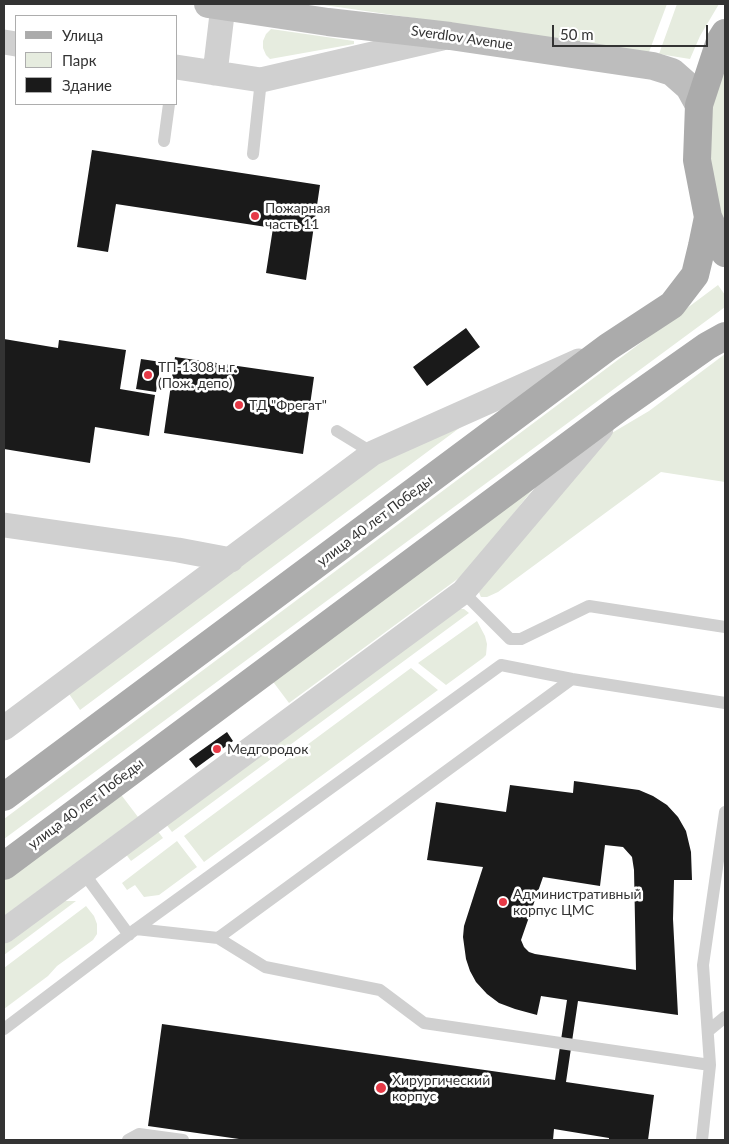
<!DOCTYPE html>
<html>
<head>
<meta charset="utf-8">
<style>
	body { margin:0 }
	#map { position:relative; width:729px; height:1144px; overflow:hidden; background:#fff; font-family:Lato,sans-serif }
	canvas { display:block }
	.frame { position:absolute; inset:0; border:5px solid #333; pointer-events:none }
	.legend { position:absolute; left:15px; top:15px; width:162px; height:90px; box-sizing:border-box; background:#fff; border:1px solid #adadad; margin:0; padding:6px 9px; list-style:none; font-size:15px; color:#333 }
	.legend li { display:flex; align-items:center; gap:10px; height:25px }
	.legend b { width:25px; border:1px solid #adadad }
	.scale { position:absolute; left:552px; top:25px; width:156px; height:22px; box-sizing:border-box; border:2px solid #333; border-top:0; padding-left:6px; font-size:15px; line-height:18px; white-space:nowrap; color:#333; -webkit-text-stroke:4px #fff; paint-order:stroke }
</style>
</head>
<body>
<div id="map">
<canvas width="729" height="1144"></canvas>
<div class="frame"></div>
<ul class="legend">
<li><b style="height:6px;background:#ababab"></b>Улица</li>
<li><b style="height:14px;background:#e6ecdf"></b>Парк</li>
<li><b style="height:14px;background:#1a1a1a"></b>Здание</li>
</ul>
<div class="scale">50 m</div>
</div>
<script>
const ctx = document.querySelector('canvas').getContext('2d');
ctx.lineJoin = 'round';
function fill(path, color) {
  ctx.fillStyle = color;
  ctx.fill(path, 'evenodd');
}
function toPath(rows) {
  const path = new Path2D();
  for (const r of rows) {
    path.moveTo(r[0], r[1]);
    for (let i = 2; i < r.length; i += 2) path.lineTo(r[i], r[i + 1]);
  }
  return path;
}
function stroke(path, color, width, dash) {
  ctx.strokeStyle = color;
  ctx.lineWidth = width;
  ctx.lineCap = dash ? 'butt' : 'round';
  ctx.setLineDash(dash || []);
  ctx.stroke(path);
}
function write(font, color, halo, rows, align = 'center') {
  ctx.font = font + ' Lato,sans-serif';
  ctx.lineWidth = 5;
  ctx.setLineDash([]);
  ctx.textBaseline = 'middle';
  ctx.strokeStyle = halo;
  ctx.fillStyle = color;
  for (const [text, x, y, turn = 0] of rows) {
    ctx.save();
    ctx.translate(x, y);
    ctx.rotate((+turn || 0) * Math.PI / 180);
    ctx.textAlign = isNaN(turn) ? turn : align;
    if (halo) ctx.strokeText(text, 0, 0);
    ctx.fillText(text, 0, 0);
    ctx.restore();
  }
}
fill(toPath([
	[317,4,667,4,649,52],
	[677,4,719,4,700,36,690,59,659,54],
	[271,29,354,41,354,44,270,59,266,55,263,48,263,41,266,34],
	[725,66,725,233,706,151,715,86],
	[718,285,725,295,725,307,4,839,4,819],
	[725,354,725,482,661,472,498,592,487,597,481,597,480,595,479,592,600,440,649,411],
	[485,409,80,710,65,688,364,465],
	[541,479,467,572,289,703,271,679],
	[460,609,464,609,469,613,172,832,166,824],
	[477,621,485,636,487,644,486,655,483,658,446,685,418,663],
	[411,668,438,690,204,862,184,836],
	[119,792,138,817,4,916,4,877],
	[157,830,163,838,131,861,125,853],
	[177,841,197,867,159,895,144,897,135,885,127,890,122,883],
	[65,901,76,901,4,955,4,941],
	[86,906,94,916,97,924,97,934,93,940,57,966,48,976,4,1009,4,968]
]), '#e6ecdf');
fill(toPath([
	[92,150,320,185,306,280,266,273,273,228,116,204,108,252,77,247],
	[466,328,480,347,427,386,413,367],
	[4,339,58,348,59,340,126,350,120,389,155,395,149,436,95,427,90,463,4,449],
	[175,357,314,377,303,454,164,433],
	[141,359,161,362,156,392,136,389],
	[227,732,233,741,196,768,189,759],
	[574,781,639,790,653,796,667,805,678,817,686,831,691,852,692,880,674,880,673,919,678,1015,578,1001,566,1082,654,1095,648,1140,609,1140,609,1138,554,1129,553,1140,246,1140,148,1126,162,1024,555,1080,567,1000,541,996,537,1015,515,1009,499,1003,487,994,476,982,470,971,466,959,463,937,464,926,483,867,427,860,436,802,506,812,510,785,573,793],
	[605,845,623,847,632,857,634,870,636,970,535,954,529,952,524,947,521,940,543,877,600,886]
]), '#1a1a1a');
stroke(toPath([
	[164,141,169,104],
	[253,154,261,80],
	[337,431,373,453],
	[463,592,510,639,521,639,589,606,725,627],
	[572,679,218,938,265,967,380,990,424,1023,710,1065],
	[83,872,129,935],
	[136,929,218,938],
	[4,1029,136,929,501,665,572,679,725,703],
	[708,1031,725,1017],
	[128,1140,139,1134,183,1140],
	[702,1140,710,1065,703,965,725,812]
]), '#d0d0d0', 12);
stroke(toPath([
	[4,42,16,44],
	[176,67,261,80,442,38],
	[215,73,223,6],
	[4,525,178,550,231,560],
	[4,728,373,453,579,361],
	[4,931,463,592,601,429]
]), '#d0d0d0', 25);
stroke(toPath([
	[208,4,328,22,450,36,653,66,672,72,689,87,699,105]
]), '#bdbdbd', 28);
stroke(toPath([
	[725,33,720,41,699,105,697,160,708,217,725,253],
	[4,797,608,347,672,305,695,275,702,246,708,217],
	[4,866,619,408,707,346,725,336]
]), '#ababab', 28);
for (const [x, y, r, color] of [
	[255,216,5,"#e63946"],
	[148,375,5,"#e63946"],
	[239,405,5,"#e63946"],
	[217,749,5,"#e63946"],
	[503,902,5,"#e63946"],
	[381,1088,6,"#e63946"]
]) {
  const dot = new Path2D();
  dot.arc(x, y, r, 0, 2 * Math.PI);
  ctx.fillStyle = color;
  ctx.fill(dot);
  stroke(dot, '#fff', 2);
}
write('14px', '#333', '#fff', [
	["Sverdlov Avenue",462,38,8],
	["улица 40 лет Победы",375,521,-37],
	["улица 40 лет Победы",86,804,-37]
]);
write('14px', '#333', '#fff', [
	["Пожарная",265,208],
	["часть 11",265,224],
	["ТП-1308 н.г.",158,367],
	["(Пож. депо)",158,383],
	["ТД \"Фрегат\"",249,405],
	["Медгородок",227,749],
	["Административный",513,894],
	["корпус ЦМС",513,910],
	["Хирургический",392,1080],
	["корпус",392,1096]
], 'left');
</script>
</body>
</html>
